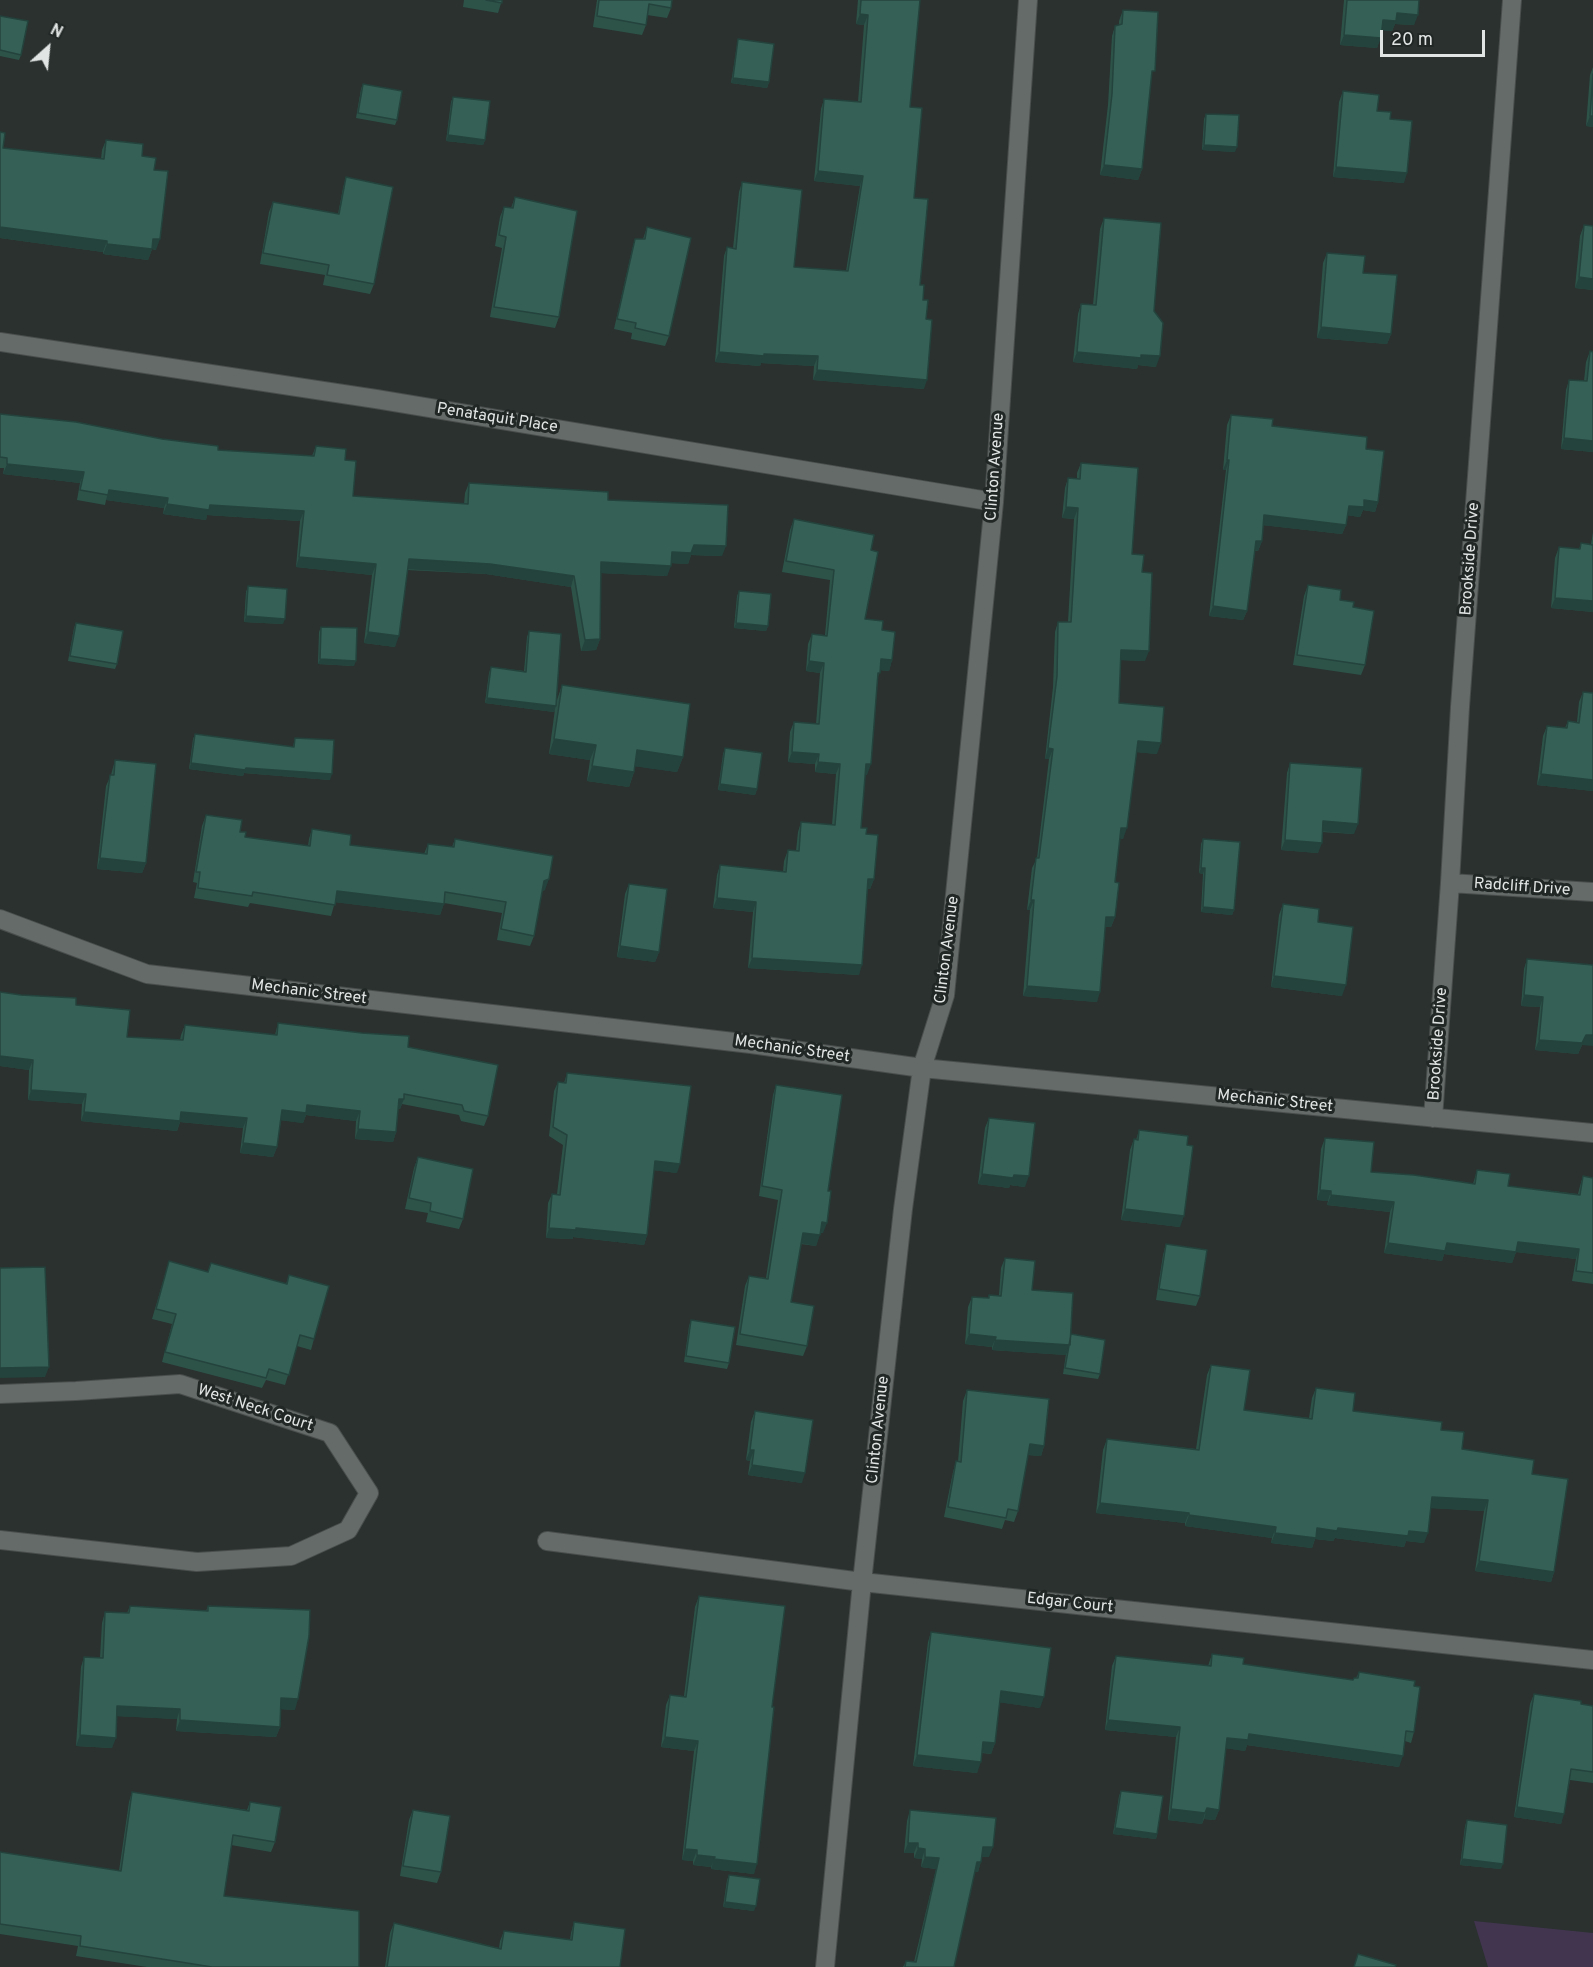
<!DOCTYPE html>
<html>
<head>
<meta charset="utf-8">
<style>
	body { margin:0 }
	#map { position:relative; width:1593px; height:1967px; overflow:hidden; background:#2a312f; font-family:Overpass,sans-serif }
	canvas { display:block }
	.north { position:absolute; left:18px; top:18px; width:60px; height:60px; -webkit-text-stroke:4px #202725; paint-order:stroke; rotate:27deg; font-size:16px; font-weight:700; line-height:24px; text-align:center; color:#e1e5e4 }
	.north::after { content:''; display:block; margin:auto; width:21px; height:27px; background:#e1e5e4; clip-path:polygon(50% 0,100% 100%,50% 72%,0 100%) }
	.scale { position:absolute; left:1380px; top:30px; width:105px; height:27px; box-sizing:border-box; border:3px solid #e1e5e4; border-top:0; padding-left:8px; font-size:18px; line-height:21px; white-space:nowrap; color:#e1e5e4; -webkit-text-stroke:4px #202725; paint-order:stroke }
</style>
</head>
<body>
<div id="map">
<canvas width="1593" height="1967"></canvas>
<div class="north">N</div>
<div class="scale">20 m</div>
</div>
<script>
const ctx = document.querySelector('canvas').getContext('2d');
ctx.lineJoin = 'round';
function fill(path, color) {
  ctx.fillStyle = color;
  ctx.fill(path, 'evenodd');
}
function toPath(rows) {
  const path = new Path2D();
  for (const r of rows) {
    path.moveTo(r[0], r[1]);
    for (let i = 2; i < r.length; i += 2) path.lineTo(r[i], r[i + 1]);
  }
  return path;
}
function stroke(path, color, width, dash) {
  ctx.strokeStyle = color;
  ctx.lineWidth = width;
  ctx.lineCap = dash ? 'butt' : 'round';
  ctx.setLineDash(dash || []);
  ctx.stroke(path);
}
function write(font, color, halo, rows, align = 'center') {
  ctx.font = font + ' Overpass,sans-serif';
  ctx.lineWidth = 6;
  ctx.setLineDash([]);
  ctx.textBaseline = 'middle';
  ctx.strokeStyle = halo;
  ctx.fillStyle = color;
  for (const [text, x, y, turn = 0] of rows) {
    ctx.save();
    ctx.translate(x, y);
    ctx.rotate((+turn || 0) * Math.PI / 180);
    ctx.textAlign = isNaN(turn) ? turn : align;
    if (halo) ctx.strokeText(text, 0, 0);
    ctx.fillText(text, 0, 0);
    ctx.restore();
  }
}
fill(toPath([
	[1474,1921,1593,1933,1593,1967,1488,1967]
]), '#423550');
const minor = toPath([
	[0,342,376,399,994,502],
	[1450,883,1593,892],
	[0,919,147,974,751,1044,922,1068,1593,1133],
	[1433,1118,1450,883,1460,707,1512,0],
	[0,1394,76,1391,180,1384,330,1433,369,1493,348,1530,291,1556,197,1562,0,1540],
	[547,1541,862,1582,1593,1660],
	[825,1967,862,1582,903,1209,922,1068,945,995,994,502,1028,0]
]);
stroke(minor, '#494e4c', 20);
stroke(minor, '#646b69', 18);
fill(toPath([
	[464,0,502,0,498,13,463,7],
	[597,0,672,0,671,8,667,18,647,15,646,25,642,35,593,27],
	[858,0,920,0,910,107,914,198,920,285,926,319,924,389,813,380,814,366,761,363,760,366,715,362,724,256,727,247,733,248,739,192,742,182,794,267,846,271,860,186,814,181,821,109,824,99,858,102,864,25,856,24],
	[1344,0,1419,0,1414,25,1395,24,1392,31,1382,30,1377,48,1340,45],
	[1123,10,1151,81,1142,169,1138,180,1100,175,1108,105,1112,36,1115,26,1119,25,1119,21],
	[0,16,21,55,19,60,0,56],
	[738,39,769,82,767,88,731,83,737,45],
	[1593,67,1593,127,1586,126,1590,75],
	[363,84,397,120,395,125,356,118,361,89],
	[1343,91,1377,111,1390,119,1404,183,1333,177,1339,102],
	[453,97,485,140,483,145,446,141,451,102],
	[1206,114,1235,152,1202,150,1204,119],
	[0,132,3,148,101,159,102,150,106,140,142,156,154,170,156,250,152,249,148,260,103,254,103,252,0,238],
	[346,177,374,284,370,294,323,285,325,275,260,264,269,212,273,202,338,214,343,188],
	[515,197,559,317,555,328,490,317,502,248,495,246,500,217,504,207,511,208],
	[1104,218,1154,311,1156,367,1138,365,1137,369,1073,362,1078,314,1081,304,1093,305,1100,229],
	[1584,225,1593,226,1593,290,1575,288,1580,236],
	[647,227,669,336,665,346,631,339,632,333,614,329,632,250,635,239,643,239],
	[1327,253,1363,273,1391,334,1387,344,1317,338,1323,263],
	[1590,351,1593,352,1593,452,1561,449,1566,390,1569,380,1584,381,1586,362],
	[0,414,218,450,312,456,316,446,345,460,353,496,464,504,465,493,469,483,608,500,722,556,691,555,688,564,671,563,667,576,601,573,600,639,596,650,581,651,571,587,486,574,407,570,395,647,364,643,372,575,296,567,300,521,207,515,206,520,163,514,164,508,106,500,105,505,77,500,80,483,3,474,4,468,0,468],
	[1231,415,1366,449,1378,502,1375,512,1363,510,1360,517,1347,515,1346,525,1342,534,1263,525,1262,541,1258,551,1255,551,1247,611,1243,620,1209,616,1226,470,1223,470,1227,425],
	[1081,463,1142,572,1145,661,1121,660,1119,703,1157,754,1137,752,1123,839,1120,838,1115,882,1115,917,1111,927,1105,927,1097,1002,1023,996,1030,910,1027,910,1032,868,1037,858,1049,759,1045,759,1053,687,1055,632,1058,622,1068,622,1074,519,1062,518,1065,488,1068,478,1077,478,1077,473],
	[794,519,871,550,865,619,882,630,892,660,889,671,880,670,877,680,867,775,865,774,861,828,866,834,874,879,870,889,867,889,859,975,748,968,753,912,713,908,717,875,720,865,783,872,784,861,788,850,796,851,798,832,801,822,832,825,836,774,815,772,815,764,788,762,790,732,794,722,816,724,820,673,806,671,808,644,812,634,825,635,830,580,782,572,790,530],
	[1593,532,1593,612,1551,608,1555,558,1559,547,1579,549,1581,543,1591,544],
	[1308,585,1340,600,1353,607,1365,665,1361,675,1293,665,1304,596],
	[248,586,283,624,244,622,246,592],
	[739,591,768,626,766,631,734,628,737,596],
	[76,623,117,664,115,669,68,661,74,628],
	[321,627,354,666,318,664,319,632],
	[529,631,557,700,562,685,683,757,677,772,635,766,634,772,629,787,587,781,590,760,549,754,555,709,554,712,485,703,489,673,491,667,524,671,527,637],
	[1583,692,1593,693,1593,791,1537,785,1543,736,1547,726,1565,728,1568,721,1577,722,1579,702],
	[195,734,293,747,295,738,330,780,244,773,243,776,189,769,193,739],
	[725,748,757,789,755,795,718,790,723,754],
	[115,760,146,863,142,873,97,869,106,786,111,775],
	[1290,763,1354,834,1322,832,1318,853,1281,850,1287,773],
	[206,815,240,832,245,837,308,846,309,839,312,829,350,845,424,854,428,844,452,847,455,839,545,890,542,891,534,936,530,946,497,940,502,913,444,903,440,915,335,902,331,916,250,903,248,907,194,898,197,883,193,882,202,826],
	[1203,839,1234,910,1232,915,1201,912,1203,874,1199,873,1201,844],
	[629,884,659,952,655,962,617,957,625,894],
	[1283,904,1318,922,1342,996,1271,987,1279,915],
	[1527,959,1582,1045,1578,1054,1535,1050,1540,1007,1521,1006,1524,969],
	[0,992,76,1005,127,1037,180,1040,181,1035,185,1025,275,1035,278,1023,408,1047,488,1116,484,1126,461,1121,459,1115,402,1104,400,1109,398,1109,396,1132,393,1142,355,1139,356,1121,306,1115,303,1123,281,1120,277,1147,273,1157,240,1153,243,1128,180,1122,177,1131,81,1121,82,1104,28,1100,29,1070,0,1066],
	[567,1073,677,1173,654,1170,647,1235,644,1245,573,1237,573,1239,546,1238,548,1203,552,1194,557,1194,563,1145,549,1136,554,1091,558,1082,564,1083],
	[776,1085,823,1233,820,1233,816,1246,801,1244,791,1302,807,1346,803,1356,736,1345,745,1286,749,1276,766,1278,778,1200,759,1196,773,1095],
	[989,1118,1025,1187,1010,1185,1009,1188,978,1184,985,1128],
	[1139,1130,1180,1227,1121,1220,1130,1150,1134,1139,1136,1140],
	[1325,1138,1371,1172,1473,1184,1477,1170,1508,1186,1578,1194,1580,1186,1583,1176,1593,1178,1593,1284,1572,1281,1576,1259,1516,1252,1512,1263,1444,1254,1442,1261,1384,1253,1390,1212,1327,1205,1328,1201,1317,1200,1321,1149],
	[418,1157,463,1219,459,1229,426,1222,428,1213,405,1209,414,1168],
	[1166,1244,1200,1296,1196,1306,1156,1300,1163,1255],
	[1005,1258,1070,1335,1100,1374,1098,1379,1063,1374,1066,1354,1066,1355,992,1350,992,1347,965,1344,968,1307,972,1297,988,1298,989,1295,999,1295,1001,1268],
	[169,1261,208,1272,211,1263,286,1284,289,1275,314,1339,311,1350,297,1346,285,1385,266,1380,262,1388,162,1362,172,1324,152,1319],
	[691,1320,729,1363,727,1369,684,1362,689,1326],
	[1211,1365,1244,1410,1309,1418,1312,1398,1316,1388,1353,1411,1441,1430,1462,1449,1532,1474,1554,1572,1551,1582,1475,1571,1484,1511,1431,1508,1424,1543,1406,1541,1404,1547,1335,1538,1333,1541,1315,1539,1312,1548,1271,1543,1272,1538,1185,1526,1185,1523,1096,1513,1103,1450,1107,1439,1196,1449,1207,1375],
	[967,1390,1044,1446,1041,1456,1028,1455,1018,1511,1014,1522,1005,1520,1002,1529,944,1517,953,1472,956,1461,958,1462,963,1401],
	[755,1411,802,1483,748,1475,750,1461,746,1460,751,1422],
	[699,1596,772,1707,754,1874,711,1869,711,1867,693,1865,693,1861,682,1860,694,1751,661,1747,666,1705,670,1695,684,1696,695,1607],
	[130,1606,206,1611,208,1606,295,1710,281,1709,280,1727,276,1737,176,1731,177,1719,117,1716,112,1748,76,1746,81,1667,84,1657,100,1658,102,1623,105,1612,127,1613],
	[931,1632,1040,1708,999,1702,995,1743,991,1754,982,1753,977,1773,913,1766,928,1642],
	[1212,1654,1243,1664,1353,1680,1354,1678,1356,1678,1359,1672,1414,1686,1414,1732,1411,1743,1405,1741,1399,1767,1247,1745,1245,1751,1226,1748,1219,1810,1215,1820,1204,1819,1202,1824,1168,1820,1176,1737,1105,1730,1112,1666,1116,1656,1208,1666],
	[1534,1694,1593,1706,1593,1783,1570,1780,1561,1824,1514,1817,1530,1704],
	[1121,1791,1157,1834,1156,1839,1113,1834,1119,1796],
	[132,1792,247,1810,250,1802,275,1842,271,1852,231,1845,224,1896,359,1967,147,1967,76,1956,78,1946,0,1934,0,1852,119,1871,129,1802],
	[413,1810,441,1872,437,1883,400,1876,409,1820],
	[910,1810,989,1857,982,1857,978,1872,974,1872,954,1967,903,1967,906,1961,914,1962,936,1869,921,1867,922,1859,914,1858,914,1853,904,1853,907,1821],
	[1467,1820,1501,1869,1460,1865,1465,1826],
	[729,1875,754,1911,723,1907,727,1880],
	[574,1922,620,1967,385,1967,390,1933,394,1923,499,1948,500,1941,504,1931,570,1940,571,1933]
]), '#2d5349');
fill(toPath([
	[1397,13,1418,15,1414,25,1395,24,1392,31,1379,30,1383,20],
	[860,14,868,15,864,25,856,24],
	[1344,35,1381,38,1377,48,1340,45],
	[733,78,769,82,767,88,731,83],
	[1590,116,1593,116,1593,127,1586,126],
	[448,135,485,140,483,145,446,141],
	[1204,145,1237,147,1235,152,1202,150],
	[1104,165,1142,169,1138,180,1100,175],
	[1336,167,1407,173,1404,183,1333,177],
	[818,171,863,176,860,186,814,181],
	[0,227,107,241,103,252,0,238],
	[153,239,160,239,156,250,152,249,148,260,103,254,107,244],
	[1579,277,1593,279,1593,290,1575,288],
	[1321,327,1391,334,1387,344,1317,338],
	[719,352,818,356,814,366,761,363,760,366,715,362],
	[1077,352,1141,355,1160,356,1156,367,1138,365,1137,369,1073,362],
	[817,370,927,380,924,389,813,380],
	[1564,438,1593,441,1593,452,1561,449],
	[1227,460,1229,460,1226,470,1223,470],
	[7,464,84,472,80,483,3,474],
	[109,490,168,498,164,508,106,500],
	[1364,500,1378,502,1375,512,1363,510,1360,517,1345,515,1349,506],
	[167,504,210,505,304,511,300,521,207,515,206,520,163,514],
	[1066,507,1078,508,1074,519,1062,518],
	[1264,515,1346,525,1342,534,1261,525],
	[1256,541,1262,541,1258,551,1252,550],
	[694,545,726,546,722,556,691,555,688,564,668,563,672,552],
	[299,557,376,564,372,575,296,567],
	[409,559,490,564,574,576,571,587,486,574,405,569],
	[601,562,671,566,667,576,597,573],
	[1555,598,1593,601,1593,612,1551,608],
	[1213,606,1247,611,1243,620,1209,616],
	[246,616,285,619,283,624,244,622],
	[736,623,768,626,766,631,734,628],
	[368,632,399,636,395,647,364,643],
	[600,639,596,650,581,651,585,640],
	[1121,650,1149,651,1145,661,1117,660],
	[320,659,356,661,354,666,318,664],
	[881,659,892,660,889,671,878,670],
	[809,661,824,663,820,673,806,671],
	[487,698,556,706,554,712,485,703],
	[554,739,596,745,590,760,549,754],
	[1138,741,1161,743,1157,754,1134,752],
	[1048,748,1053,749,1049,759,1045,759],
	[637,750,683,757,677,772,632,766],
	[792,752,819,754,815,764,788,762],
	[818,762,840,764,836,774,815,772],
	[191,763,246,768,332,774,330,780,244,773,243,776,189,769],
	[866,764,871,764,867,775,862,774],
	[592,766,634,772,629,787,587,781],
	[1541,774,1593,780,1593,791,1537,785],
	[720,784,757,789,755,795,718,790],
	[1323,821,1358,824,1354,834,1319,831],
	[1121,828,1127,828,1123,839,1117,838],
	[1285,840,1322,843,1318,853,1281,850],
	[100,858,146,863,142,873,97,869],
	[1201,868,1205,868,1203,874,1199,873],
	[549,879,545,890,540,891,544,881],
	[868,879,874,879,870,889,864,889],
	[337,891,444,904,440,915,333,902],
	[717,898,756,902,753,912,713,908],
	[1031,900,1034,900,1030,910,1027,910],
	[1203,907,1234,910,1232,915,1201,912],
	[1106,917,1115,917,1111,927,1102,927],
	[620,946,659,952,655,962,617,957],
	[752,958,862,965,859,975,748,968],
	[1274,976,1346,985,1342,996,1271,987],
	[1027,986,1100,992,1097,1002,1023,996],
	[1524,995,1543,997,1540,1007,1521,1006],
	[1586,1035,1593,1035,1593,1046,1582,1045,1578,1054,1535,1050,1539,1040],
	[0,1056,33,1060,29,1070,0,1066],
	[31,1090,86,1094,82,1104,28,1100],
	[399,1099,404,1099,400,1109,396,1108],
	[307,1105,360,1111,356,1121,306,1115,303,1123,278,1120,282,1110],
	[84,1112,181,1112,247,1118,243,1128,180,1122,177,1131,81,1121],
	[358,1129,396,1132,393,1142,355,1139],
	[243,1143,277,1147,273,1157,240,1153],
	[655,1161,680,1164,677,1173,651,1170],
	[982,1174,1014,1175,1029,1176,1025,1187,1010,1185,1009,1188,978,1184],
	[1320,1190,1331,1191,1328,1201,1317,1200],
	[1331,1195,1394,1202,1390,1212,1327,1205],
	[1125,1209,1184,1216,1180,1227,1121,1220],
	[822,1222,827,1223,823,1233,818,1232],
	[549,1228,576,1228,647,1235,644,1245,573,1237,573,1239,546,1238],
	[803,1233,820,1235,816,1246,799,1243],
	[1518,1242,1579,1249,1576,1259,1516,1252,1512,1263,1444,1254,1442,1261,1384,1253,1388,1243,1447,1243],
	[969,1334,996,1337,992,1347,965,1344],
	[995,1340,1070,1345,1066,1355,992,1350],
	[49,1367,45,1377,0,1378,0,1368],
	[1030,1444,1044,1446,1041,1456,1027,1455],
	[750,1450,754,1450,750,1461,746,1460],
	[752,1465,805,1473,802,1483,748,1475],
	[1432,1497,1488,1500,1484,1511,1428,1508],
	[1100,1503,1189,1513,1185,1523,1096,1513],
	[1189,1515,1276,1527,1272,1538,1185,1526],
	[1317,1528,1338,1528,1409,1531,1428,1533,1424,1543,1406,1541,1404,1547,1335,1538,1333,1541,1315,1539,1312,1548,1271,1543,1275,1533],
	[1479,1561,1554,1572,1551,1582,1475,1571],
	[1001,1691,1044,1697,1040,1708,997,1702],
	[281,1698,298,1699,295,1710,277,1709],
	[117,1706,180,1709,177,1719,113,1716],
	[180,1720,280,1727,276,1737,176,1731],
	[1108,1720,1180,1727,1176,1737,1105,1730],
	[1249,1734,1403,1756,1399,1767,1247,1745,1245,1751,1223,1748,1227,1738],
	[80,1735,116,1738,112,1748,76,1746],
	[665,1737,698,1741,694,1751,661,1747],
	[983,1742,995,1743,991,1754,979,1752],
	[917,1755,981,1762,977,1773,913,1766],
	[1517,1807,1564,1814,1561,1824,1514,1817],
	[1207,1808,1219,1810,1215,1820,1204,1819],
	[1171,1809,1205,1813,1202,1824,1168,1820],
	[1115,1828,1157,1834,1156,1839,1113,1834],
	[908,1843,918,1843,914,1853,904,1853],
	[983,1847,993,1847,989,1857,979,1857],
	[918,1848,925,1849,922,1859,914,1858],
	[685,1849,697,1850,693,1861,682,1860],
	[697,1855,715,1857,711,1867,693,1865],
	[925,1857,939,1858,936,1869,921,1867],
	[714,1859,757,1864,754,1874,711,1869],
	[1462,1859,1503,1864,1501,1869,1460,1865],
	[977,1862,981,1862,978,1872,973,1872],
	[725,1902,756,1906,754,1911,723,1907]
]), '#24433c');
const building = toPath([
	[486,0,502,0,502,3,486,0],
	[599,0,672,0,671,8,649,4,646,25,597,16,599,0],
	[861,0,920,0,910,107,922,108,914,198,928,199,920,285,924,285,923,300,928,300,926,319,932,320,927,380,817,370,818,356,764,354,764,356,719,352,727,247,736,249,742,182,802,190,794,267,848,271,863,176,818,171,824,99,861,102,868,15,860,14,861,0],
	[1347,0,1419,0,1418,15,1397,13,1396,21,1383,20,1381,38,1344,35,1347,0],
	[1123,10,1158,12,1155,71,1152,71,1142,169,1104,165,1112,94,1115,26,1122,24,1123,10],
	[0,16,28,21,21,55,0,50,0,16],
	[738,39,774,44,769,82,733,78,738,39],
	[1593,74,1593,116,1590,116,1593,74],
	[363,84,402,91,397,120,358,113,363,84],
	[1343,91,1379,95,1377,111,1391,112,1390,119,1412,121,1407,173,1336,167,1343,91],
	[453,97,490,101,485,140,448,135,453,97],
	[1206,114,1239,115,1237,147,1204,145,1206,114],
	[0,132,5,133,3,148,104,159,106,140,143,144,142,156,156,158,154,170,168,171,160,239,153,239,152,249,107,244,107,241,0,227,0,229,0,132],
	[346,177,393,187,374,284,327,275,329,265,263,253,273,202,339,214,346,177],
	[515,197,577,211,559,317,494,307,506,237,499,235,504,207,513,208,515,197],
	[1104,218,1161,223,1154,311,1163,323,1160,356,1141,355,1141,358,1077,352,1081,304,1096,305,1104,218],
	[1584,225,1593,226,1593,279,1579,277,1584,225],
	[647,227,691,238,669,336,635,328,636,323,617,319,635,239,645,239,647,227],
	[1327,253,1365,256,1363,273,1397,275,1391,334,1321,327,1327,253],
	[1590,351,1593,352,1593,441,1564,438,1569,380,1587,381,1590,351],
	[0,414,76,422,162,439,218,446,218,450,314,456,316,446,346,449,345,460,356,461,353,496,468,504,469,483,608,492,608,500,728,505,726,546,694,545,691,553,672,552,671,566,601,562,600,639,585,640,574,576,490,564,409,559,399,636,368,632,376,564,299,557,304,511,210,505,209,510,167,504,168,498,109,490,108,495,80,490,84,472,7,464,7,458,0,457,0,414],
	[1231,415,1273,419,1272,426,1367,437,1366,449,1384,451,1378,502,1364,500,1364,507,1349,506,1346,525,1264,515,1262,541,1256,541,1247,611,1213,606,1229,460,1227,460,1231,415],
	[1081,463,1138,468,1132,554,1144,555,1142,572,1152,573,1149,651,1121,650,1119,703,1164,707,1161,743,1138,741,1127,828,1121,828,1115,882,1119,883,1115,917,1106,917,1100,992,1027,986,1034,900,1031,900,1036,858,1039,858,1053,749,1048,748,1057,676,1058,622,1071,622,1078,508,1066,507,1068,478,1080,479,1081,463],
	[794,519,874,535,871,550,878,552,865,619,883,621,882,630,895,632,892,660,881,659,880,673,878,673,871,764,866,764,861,828,867,828,866,834,878,835,874,879,868,879,862,965,752,958,756,902,717,898,720,865,786,872,788,850,799,851,801,822,835,825,840,764,818,762,819,754,792,752,794,722,819,724,824,663,809,661,812,634,827,636,834,570,786,561,794,519],
	[1581,543,1593,545,1593,601,1555,598,1559,547,1580,549,1581,543],
	[1308,585,1341,590,1340,600,1354,602,1353,607,1374,611,1365,665,1297,655,1308,585],
	[248,586,287,589,285,619,246,616,248,586],
	[739,591,771,594,768,626,736,623,739,591],
	[76,623,123,631,117,664,70,656,76,623],
	[321,627,357,628,356,661,320,659,321,627],
	[529,631,561,634,556,706,487,698,491,667,526,672,529,631],
	[562,685,690,704,683,757,637,750,634,772,592,766,596,745,554,739,562,685],
	[1583,692,1593,693,1593,780,1541,774,1547,726,1567,728,1568,721,1579,723,1583,692],
	[195,734,294,747,295,738,334,740,332,774,246,768,245,770,191,763,195,734],
	[725,748,762,753,757,789,720,784,725,748],
	[115,760,156,764,146,863,100,858,110,775,114,775,115,760],
	[1290,763,1362,768,1358,824,1323,821,1322,843,1285,840,1290,763],
	[206,815,242,820,240,832,246,832,245,837,310,846,312,829,351,835,350,845,427,854,428,844,454,847,455,839,553,856,549,879,544,881,534,936,501,929,506,902,445,892,444,904,337,891,335,905,253,892,252,896,198,888,200,872,196,872,206,815],
	[1203,839,1240,842,1234,910,1203,907,1205,868,1201,868,1203,839],
	[629,884,667,889,659,952,620,946,629,884],
	[1283,904,1319,909,1318,922,1353,927,1346,985,1274,976,1283,904],
	[1527,959,1593,965,1593,1035,1586,1035,1582,1043,1539,1040,1543,997,1524,995,1527,959],
	[0,992,21,995,76,998,76,1005,130,1010,127,1037,183,1040,185,1025,277,1035,278,1023,362,1033,409,1036,408,1047,498,1065,488,1116,464,1111,462,1105,404,1094,404,1099,399,1099,396,1132,358,1129,360,1111,307,1105,306,1113,282,1110,277,1147,243,1143,247,1118,181,1112,180,1121,84,1112,86,1094,31,1090,33,1060,0,1056,0,992],
	[567,1073,691,1086,680,1164,655,1161,647,1235,576,1228,576,1230,549,1228,552,1194,560,1195,567,1135,553,1127,558,1082,566,1083,567,1073],
	[776,1085,842,1095,828,1191,831,1191,827,1223,822,1222,820,1235,803,1233,791,1302,814,1306,807,1346,740,1334,749,1276,768,1279,782,1190,762,1186,776,1085],
	[989,1118,1035,1123,1029,1176,1014,1175,1013,1178,982,1174,989,1118],
	[1139,1130,1188,1136,1187,1145,1193,1146,1184,1216,1125,1209,1134,1139,1138,1140,1139,1130],
	[1325,1138,1374,1142,1371,1172,1414,1175,1475,1184,1477,1170,1510,1174,1508,1186,1580,1195,1583,1176,1593,1178,1593,1273,1576,1271,1579,1249,1518,1242,1516,1252,1447,1243,1445,1251,1388,1243,1394,1202,1331,1195,1331,1191,1320,1190,1325,1138],
	[418,1157,473,1169,463,1219,430,1211,431,1203,409,1198,418,1157],
	[1166,1244,1207,1250,1200,1296,1159,1289,1166,1244],
	[1005,1258,1035,1261,1032,1290,1073,1293,1070,1345,995,1340,996,1337,969,1334,972,1297,989,1298,989,1295,1001,1296,1005,1258],
	[169,1261,208,1272,211,1263,287,1284,289,1275,329,1286,314,1339,300,1335,289,1375,269,1369,266,1378,165,1352,176,1314,156,1309,169,1261],
	[45,1267,49,1367,0,1368,0,1268,45,1267],
	[691,1320,735,1327,729,1363,686,1356,691,1320],
	[1071,1334,1105,1340,1100,1374,1065,1368,1071,1334],
	[1211,1365,1250,1370,1244,1410,1312,1419,1316,1388,1355,1393,1353,1411,1442,1422,1441,1430,1464,1432,1462,1449,1534,1460,1532,1474,1568,1479,1554,1572,1479,1561,1488,1500,1432,1497,1428,1533,1409,1531,1408,1536,1338,1528,1337,1531,1317,1528,1316,1538,1275,1533,1276,1527,1189,1515,1189,1513,1100,1503,1107,1439,1199,1450,1211,1365],
	[967,1390,1049,1399,1044,1446,1030,1444,1018,1511,1008,1509,1006,1518,948,1507,956,1461,961,1462,967,1390],
	[755,1411,813,1420,805,1473,752,1465,754,1450,750,1450,755,1411],
	[699,1596,785,1606,772,1707,774,1707,757,1864,714,1859,715,1857,697,1855,697,1850,685,1849,698,1741,665,1737,670,1695,686,1697,699,1596],
	[130,1606,208,1611,208,1606,310,1610,309,1636,298,1699,281,1698,280,1727,180,1720,180,1709,117,1706,116,1738,80,1735,84,1657,103,1658,105,1612,129,1613,130,1606],
	[931,1632,1051,1648,1044,1697,1001,1691,995,1743,983,1742,981,1762,917,1755,931,1632],
	[1212,1654,1244,1658,1243,1664,1353,1680,1354,1678,1358,1678,1359,1672,1415,1681,1414,1686,1420,1687,1414,1732,1406,1731,1403,1756,1249,1734,1248,1740,1227,1738,1219,1810,1207,1808,1205,1813,1171,1809,1180,1727,1108,1720,1116,1656,1211,1666,1212,1654],
	[1534,1694,1581,1701,1581,1704,1593,1706,1593,1772,1571,1769,1564,1814,1517,1807,1534,1694],
	[1121,1791,1163,1796,1157,1834,1115,1828,1121,1791],
	[132,1792,249,1811,250,1802,281,1807,275,1842,233,1835,224,1896,359,1911,359,1967,212,1967,80,1946,81,1936,0,1924,0,1852,121,1871,132,1792],
	[413,1810,450,1816,441,1872,403,1866,413,1810],
	[910,1810,996,1818,993,1847,983,1847,981,1862,977,1862,954,1967,905,1967,906,1961,916,1962,939,1858,925,1857,925,1849,918,1848,918,1843,908,1843,910,1810],
	[1467,1820,1507,1825,1503,1864,1462,1859,1467,1820],
	[729,1875,760,1879,756,1906,725,1902,729,1875],
	[574,1922,625,1929,620,1967,387,1967,394,1923,501,1949,504,1931,572,1940,574,1922],
	[1358,1954,1396,1965,1395,1967,1354,1967,1358,1954]
]);
fill(building, '#346055');
stroke(building, '#24433c', 1.5);
write('16px', '#e1e5e4', '#202725', [
	["Penataquit Place",497,419,9],
	["Clinton Avenue",996,467,-86],
	["Brookside Drive",1471,559,-86],
	["Radcliff Drive",1522,888,4],
	["Clinton Avenue",948,950,-83],
	["Mechanic Street",309,993,7],
	["Brookside Drive",1439,1044,-86],
	["Mechanic Street",792,1050,8],
	["Mechanic Street",1275,1102,6],
	["West Neck Court",255,1409,18],
	["Clinton Avenue",879,1430,-84],
	["Edgar Court",1070,1604,6]
]);
</script>
</body>
</html>
